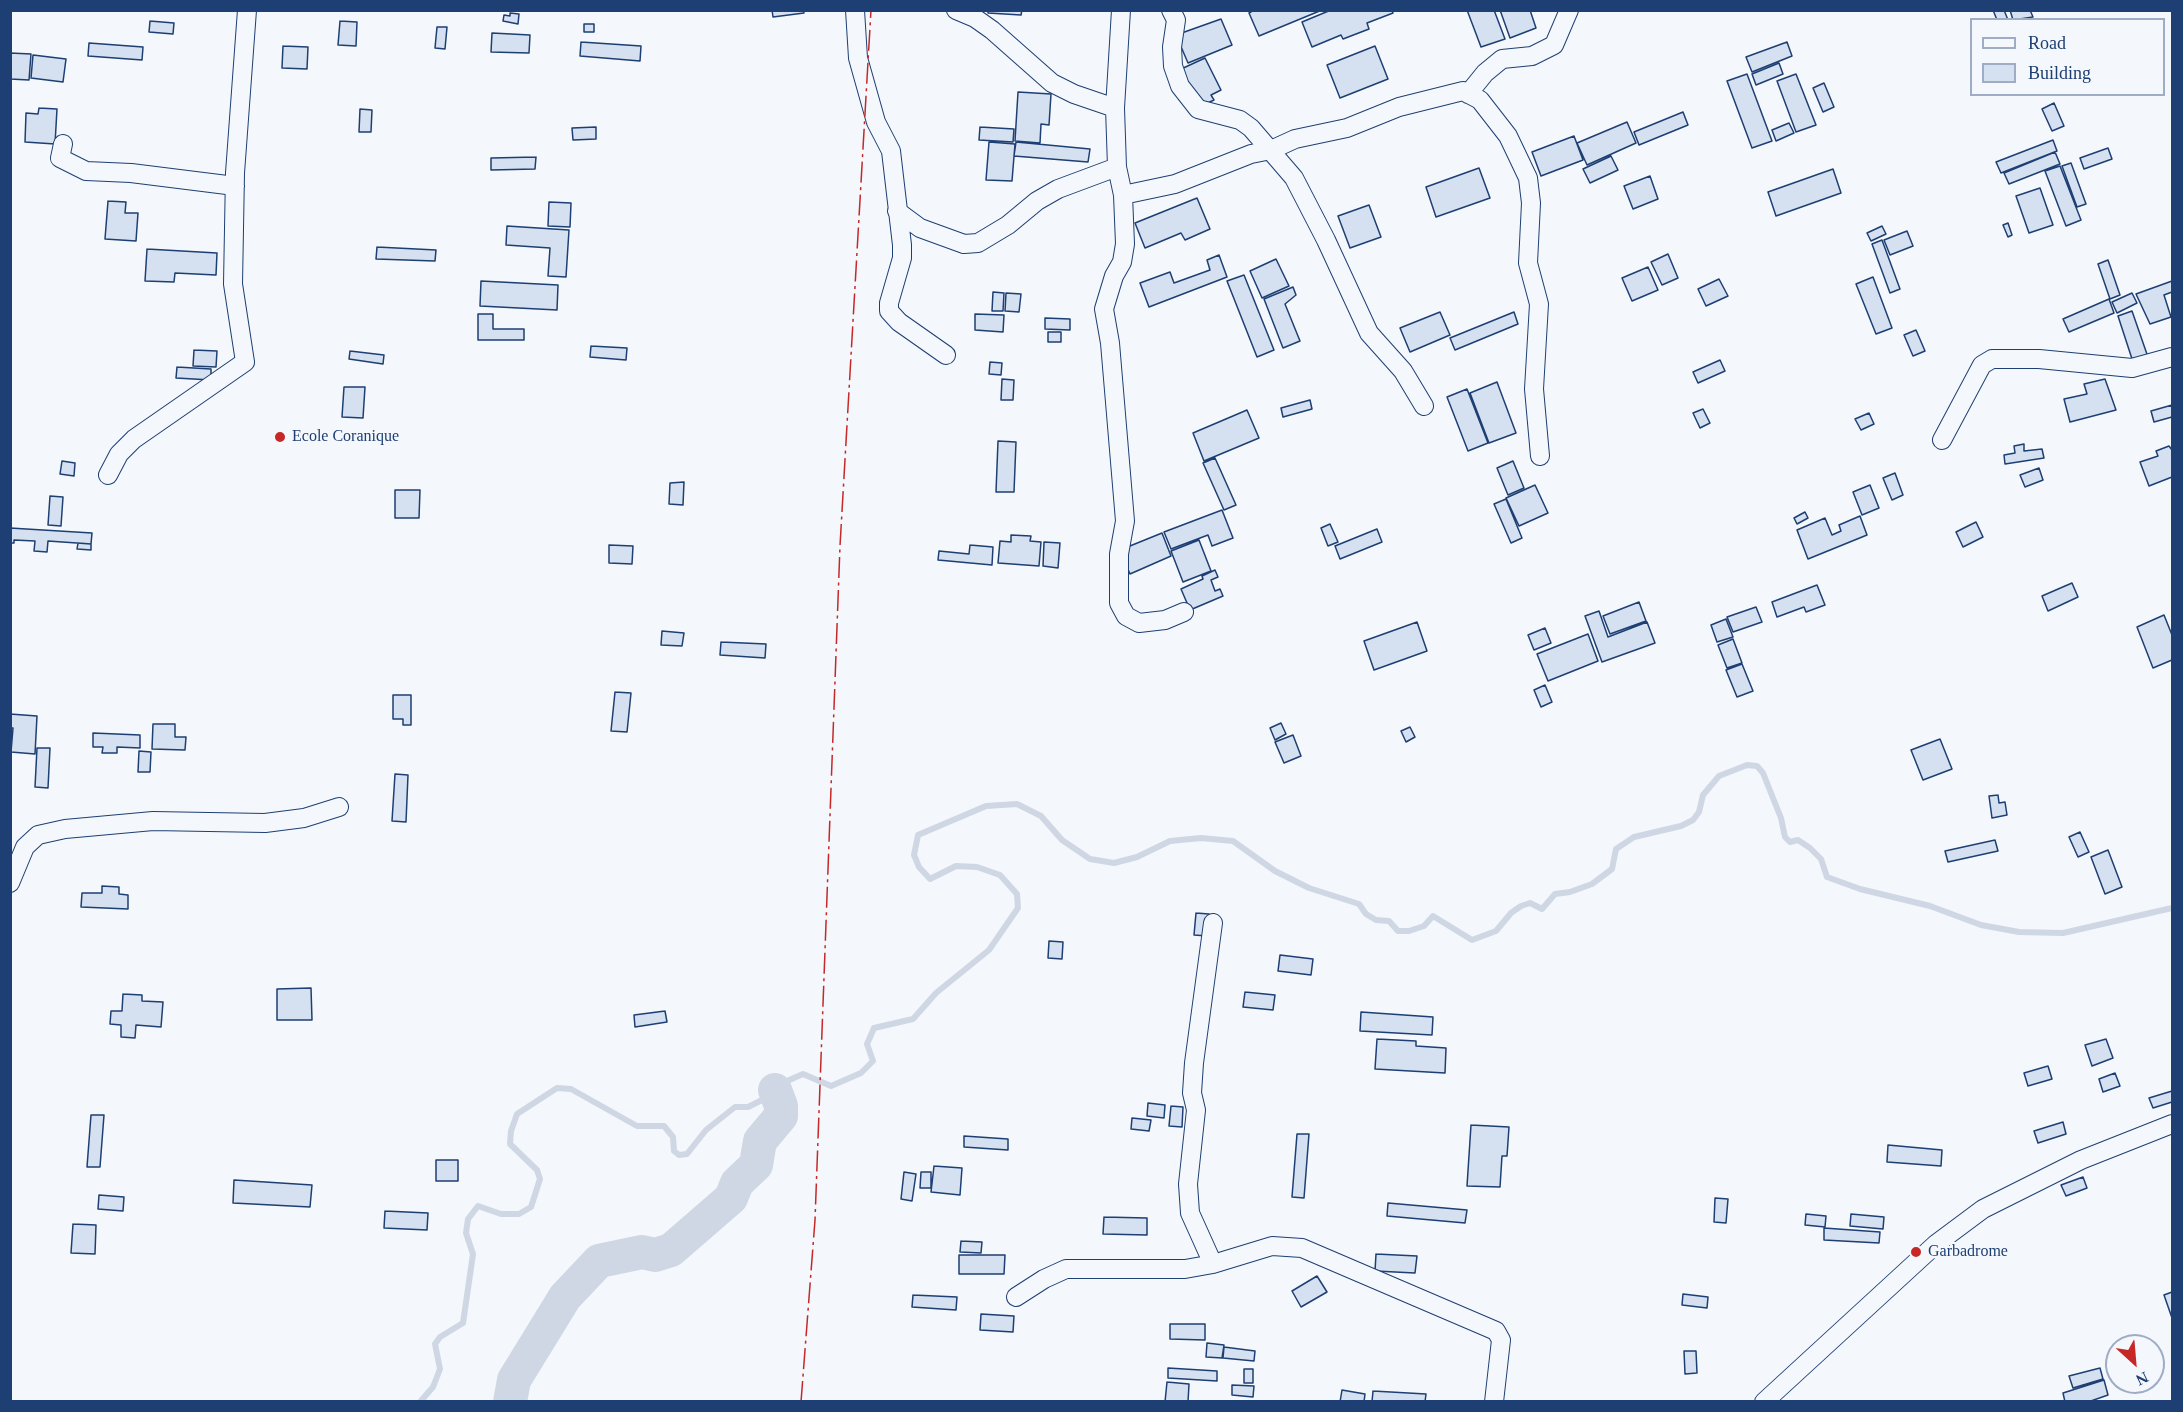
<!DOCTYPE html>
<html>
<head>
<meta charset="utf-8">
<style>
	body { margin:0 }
	#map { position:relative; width:2183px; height:1412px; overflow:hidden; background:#f4f7fb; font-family:Georgia,serif }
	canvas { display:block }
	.frame { position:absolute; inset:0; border:12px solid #1d3f73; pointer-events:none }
	.legend { position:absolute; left:1970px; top:18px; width:195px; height:78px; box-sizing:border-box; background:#f4f7fb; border:2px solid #9eadc5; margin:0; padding:8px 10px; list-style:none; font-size:18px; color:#1d3f73 }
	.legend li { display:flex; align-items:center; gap:12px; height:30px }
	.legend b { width:30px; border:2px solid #9eadc5 }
	.north { position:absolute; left:2105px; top:1334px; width:60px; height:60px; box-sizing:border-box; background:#f4f7fb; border:2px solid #9eadc5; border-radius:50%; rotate:154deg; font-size:16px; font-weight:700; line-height:24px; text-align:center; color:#1d3f73 }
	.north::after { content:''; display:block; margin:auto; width:21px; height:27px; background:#c62828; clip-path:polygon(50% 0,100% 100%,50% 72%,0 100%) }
</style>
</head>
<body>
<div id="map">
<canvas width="2183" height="1412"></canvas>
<div class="frame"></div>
<ul class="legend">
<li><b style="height:8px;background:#f4f7fb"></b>Road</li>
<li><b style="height:16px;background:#d5e0f0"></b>Building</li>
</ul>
<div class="north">N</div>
</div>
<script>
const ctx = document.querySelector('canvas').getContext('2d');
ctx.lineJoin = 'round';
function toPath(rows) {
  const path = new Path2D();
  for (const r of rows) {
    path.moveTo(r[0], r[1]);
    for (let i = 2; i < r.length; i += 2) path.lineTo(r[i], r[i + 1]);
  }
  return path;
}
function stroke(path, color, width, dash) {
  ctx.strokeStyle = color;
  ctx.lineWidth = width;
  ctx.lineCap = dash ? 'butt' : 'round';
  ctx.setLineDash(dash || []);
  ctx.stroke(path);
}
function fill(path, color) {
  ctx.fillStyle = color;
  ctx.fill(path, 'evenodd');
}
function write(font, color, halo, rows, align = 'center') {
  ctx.font = font + ' Georgia,serif';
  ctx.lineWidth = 4.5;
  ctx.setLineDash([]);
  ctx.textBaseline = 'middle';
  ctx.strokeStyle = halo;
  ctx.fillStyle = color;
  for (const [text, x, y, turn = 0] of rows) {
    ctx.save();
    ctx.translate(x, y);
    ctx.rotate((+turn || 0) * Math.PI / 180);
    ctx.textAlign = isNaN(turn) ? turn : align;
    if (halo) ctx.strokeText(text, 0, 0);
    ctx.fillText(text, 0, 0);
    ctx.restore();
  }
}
stroke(toPath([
	[420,1402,433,1387,440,1369,435,1344,440,1337,463,1323,473,1254,466,1233,468,1219,478,1206,501,1214,519,1214,531,1207,540,1179,537,1170,510,1144,511,1131,517,1114,557,1088,571,1089,637,1126,664,1126,673,1137,674,1151,679,1155,687,1154,706,1130,735,1107,748,1107,760,1101,787,1081,803,1074,831,1086,861,1073,873,1061,867,1044,874,1028,913,1019,936,993,989,950,1018,908,1017,894,1000,875,977,867,956,866,930,879,919,867,914,855,918,835,986,806,1017,804,1041,816,1062,840,1090,859,1114,863,1137,857,1170,841,1201,838,1233,841,1275,871,1309,888,1359,904,1366,914,1376,920,1389,921,1398,931,1409,931,1424,926,1433,916,1472,940,1496,931,1511,913,1521,906,1530,903,1542,909,1555,894,1570,892,1592,884,1612,869,1616,849,1634,837,1681,826,1693,820,1699,812,1703,795,1719,776,1747,765,1757,766,1763,773,1781,818,1785,837,1790,842,1798,840,1810,848,1821,859,1827,877,1860,889,1930,906,1981,925,2019,932,2063,933,2172,908]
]), '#cfd7e4', 6);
stroke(toPath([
	[510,1402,514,1380,565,1297,599,1261,642,1252,655,1255,671,1250,731,1198,737,1183,756,1165,760,1141,781,1116,781,1106,775,1090]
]), '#cfd7e4', 34);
const building = toPath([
	[772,10,803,10,804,13,773,17,772,10],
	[988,10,1022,10,1021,15,988,13,988,10],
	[1254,10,1322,10,1259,36,1249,13,1254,10],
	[1331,10,1392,10,1393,13,1367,23,1369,29,1343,39,1341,35,1312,47,1302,22,1331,10],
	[1467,10,1494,10,1505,39,1481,47,1467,10],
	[1500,10,1530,10,1536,28,1510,38,1500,10],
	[1993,10,2004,10,2008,20,1997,20,1993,10],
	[2010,10,2030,10,2033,17,2013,20,2010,10],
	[510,13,519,14,518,24,503,21,504,15,510,16,510,13],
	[1221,19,1232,45,1188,63,1176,35,1221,19],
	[150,21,174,23,173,34,149,32,150,21],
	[340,21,357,22,356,46,338,45,340,21],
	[584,24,594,24,594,32,584,32,584,24],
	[437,27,447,27,445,49,435,48,437,27],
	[492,33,530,35,529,53,491,52,492,33],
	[581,42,641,46,640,61,580,56,581,42],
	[1787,42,1792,56,1752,72,1746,57,1787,42],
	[89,43,143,47,142,60,88,56,89,43],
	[283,46,308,47,307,69,282,68,283,46],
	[1375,46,1388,79,1340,98,1327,65,1375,46],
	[10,53,31,54,29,80,10,79,10,53],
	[33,55,66,59,63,82,31,78,33,55],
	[1205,58,1221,90,1211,95,1214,100,1197,108,1179,70,1205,58],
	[1779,63,1783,74,1756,85,1752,74,1779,63],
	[1747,74,1772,141,1752,148,1727,81,1747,74],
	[1796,74,1816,125,1796,132,1777,81,1796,74],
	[1824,83,1834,107,1823,112,1813,88,1824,83],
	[1018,92,1051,94,1049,125,1041,124,1040,143,1015,141,1018,92],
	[2054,103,2064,126,2052,131,2042,109,2054,103],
	[39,108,57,109,55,144,25,142,26,113,38,114,39,108],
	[360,109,372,110,371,132,359,132,360,109],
	[1683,112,1688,125,1639,145,1634,132,1683,112],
	[1627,122,1636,143,1587,165,1577,143,1627,122],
	[1789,123,1794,133,1776,141,1772,130,1789,123],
	[596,127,596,139,573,140,572,128,596,127],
	[980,127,1014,129,1013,142,979,140,980,127],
	[1574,136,1583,160,1541,176,1532,152,1574,136],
	[2053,140,2057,151,2001,173,1996,162,2053,140],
	[989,142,1015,144,1012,181,986,180,989,142],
	[1016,142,1090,149,1088,162,1014,156,1016,142],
	[2108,148,2112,159,2084,169,2080,158,2108,148],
	[2055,152,2060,164,2009,184,2004,173,2055,152],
	[1611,156,1618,170,1590,183,1583,169,1611,156],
	[536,157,535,169,491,170,491,158,536,157],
	[2071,163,2086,204,2077,207,2062,166,2071,163],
	[2060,166,2081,220,2066,226,2045,171,2060,166],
	[1479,168,1490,198,1436,217,1426,187,1479,168],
	[1833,169,1841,193,1776,216,1768,192,1833,169],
	[1650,176,1658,199,1633,209,1624,186,1650,176],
	[2040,188,2053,225,2029,233,2016,196,2040,188],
	[1197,198,1210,229,1185,240,1181,233,1145,248,1135,223,1197,198],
	[108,201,126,202,125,213,138,213,136,241,105,239,108,201],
	[549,202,571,203,570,227,548,226,549,202],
	[1369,205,1381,237,1350,248,1338,216,1369,205],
	[2008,223,2012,235,2008,237,2003,225,2008,223],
	[507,226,569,230,566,277,548,276,550,248,506,245,507,226],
	[1882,226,1886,234,1871,241,1867,233,1882,226],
	[1907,231,1913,246,1890,255,1884,240,1907,231],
	[1882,240,1900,289,1890,293,1872,244,1882,240],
	[377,247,436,250,435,261,376,259,377,247],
	[147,249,217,253,216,275,175,273,174,282,145,281,147,249],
	[1668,254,1678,278,1662,285,1651,262,1668,254],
	[1219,255,1227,277,1149,307,1140,283,1170,272,1174,283,1210,270,1207,260,1219,255],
	[1276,259,1289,286,1262,298,1250,271,1276,259],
	[2108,260,2120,295,2110,299,2098,264,2108,260],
	[1648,267,1658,290,1632,301,1622,278,1648,267],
	[1244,275,1274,350,1257,357,1227,281,1244,275],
	[1873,277,1892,328,1876,334,1856,284,1873,277],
	[1719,279,1728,296,1706,306,1698,289,1719,279],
	[481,281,558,285,557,310,480,306,481,281],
	[2172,281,2172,292,2164,295,2171,317,2150,324,2136,294,2172,281],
	[1293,287,1296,295,1285,304,1300,341,1283,348,1264,299,1293,287],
	[993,292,1004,293,1003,311,992,311,993,292],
	[1006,293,1021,294,1019,312,1005,311,1006,293],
	[2132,293,2137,303,2117,313,2112,302,2132,293],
	[2109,299,2114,313,2069,332,2063,319,2109,299],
	[2132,311,2149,360,2134,365,2118,316,2132,311],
	[1440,312,1450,335,1410,352,1400,328,1440,312],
	[1514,312,1518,324,1455,350,1450,338,1514,312],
	[478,314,493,314,493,329,524,329,524,340,478,340,478,314],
	[975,314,1004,315,1003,332,975,330,975,314],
	[1045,318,1070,319,1070,330,1045,329,1045,318],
	[1916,330,1925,351,1913,356,1904,335,1916,330],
	[1048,332,1061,332,1061,342,1048,342,1048,332],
	[591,346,627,348,626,360,590,357,591,346],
	[194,350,217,351,216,367,193,366,194,350],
	[350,351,384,355,383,364,349,359,350,351],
	[1720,360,1725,371,1698,383,1693,372,1720,360],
	[990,362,1002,363,1001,375,989,374,990,362],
	[177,367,211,369,211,380,176,378,177,367],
	[1002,379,1014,380,1013,400,1001,400,1002,379],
	[2105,379,2116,410,2070,422,2064,399,2087,394,2084,384,2105,379],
	[1497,382,1516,433,1489,443,1470,393,1497,382],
	[344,387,365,387,363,418,342,417,344,387],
	[1467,389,1488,443,1468,451,1447,397,1467,389],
	[1310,400,1312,409,1283,417,1281,408,1310,400],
	[2172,405,2172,417,2154,422,2151,411,2172,405],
	[1703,409,1710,423,1700,428,1693,413,1703,409],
	[1247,410,1259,438,1204,461,1193,433,1247,410],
	[1869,413,1874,424,1861,430,1855,419,1869,413],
	[998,441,1016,442,1014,492,996,492,998,441],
	[2024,444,2024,451,2042,449,2044,458,2005,464,2004,455,2015,453,2014,446,2024,444],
	[2169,446,2172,450,2172,477,2149,486,2140,462,2158,456,2156,451,2169,446],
	[1215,458,1236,505,1224,510,1203,463,1215,458],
	[62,461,75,463,74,476,60,474,62,461],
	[1513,461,1524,488,1508,495,1497,468,1513,461],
	[2039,468,2043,480,2025,487,2020,475,2039,468],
	[1895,473,1903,495,1892,500,1883,478,1895,473],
	[684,482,683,505,669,504,670,483,684,482],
	[1535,485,1548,513,1519,526,1506,498,1535,485],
	[1870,485,1879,508,1862,515,1853,492,1870,485],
	[395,490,420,490,419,518,395,518,395,490],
	[50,496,63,497,61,526,48,525,50,496],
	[1506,499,1522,538,1511,543,1494,504,1506,499],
	[1222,510,1233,538,1212,546,1208,535,1171,549,1164,532,1222,510],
	[1805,512,1808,518,1797,524,1794,518,1805,512],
	[1860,516,1867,535,1808,559,1797,530,1825,518,1832,535,1841,531,1839,525,1860,516],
	[1976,522,1983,537,1963,547,1956,532,1976,522],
	[1330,524,1338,542,1328,546,1321,528,1330,524],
	[10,528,92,533,91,544,48,541,47,552,34,551,35,541,14,540,14,543,10,543,10,528],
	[1377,529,1382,542,1340,559,1335,546,1377,529],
	[1162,533,1171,556,1130,574,1120,550,1162,533],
	[1011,535,1031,536,1030,541,1041,542,1039,566,998,563,1000,541,1011,542,1011,535],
	[1199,540,1211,571,1183,582,1171,551,1199,540],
	[1044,542,1060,543,1058,568,1043,566,1044,542],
	[78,543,91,544,91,550,77,549,78,543],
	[609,545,633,546,632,564,609,563,609,545],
	[970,545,993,547,992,565,938,560,939,551,969,554,970,545],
	[1215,570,1218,577,1211,580,1215,591,1220,589,1223,596,1190,610,1181,589,1203,579,1202,576,1215,570],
	[2072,583,2078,597,2048,611,2042,596,2072,583],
	[1817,585,1825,605,1806,612,1804,607,1777,617,1772,602,1817,585],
	[1639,602,1646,621,1610,634,1603,616,1639,602],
	[1756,607,1762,622,1733,632,1727,617,1756,607],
	[1599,611,1608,637,1647,622,1655,643,1602,662,1585,616,1599,611],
	[2164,615,2172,635,2172,660,2153,668,2137,627,2164,615],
	[1726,619,1733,637,1717,642,1711,625,1726,619],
	[1417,622,1427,651,1374,670,1364,641,1417,622],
	[1545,628,1551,643,1534,650,1528,635,1545,628],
	[662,631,684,633,682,646,661,645,662,631],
	[1588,634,1598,661,1548,681,1537,654,1588,634],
	[1733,639,1742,663,1727,668,1718,645,1733,639],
	[721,642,766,644,765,658,720,655,721,642],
	[1742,664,1753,691,1737,697,1726,670,1742,664],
	[1545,685,1552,702,1541,707,1534,690,1545,685],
	[615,692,631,693,627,732,611,731,615,692],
	[393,695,411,695,411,725,403,725,403,719,393,719,393,695],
	[10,714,37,716,35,754,11,752,13,728,10,728,10,714],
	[1281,723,1286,734,1275,740,1270,728,1281,723],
	[153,724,175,724,175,737,186,737,185,750,152,749,153,724],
	[1410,727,1415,737,1406,742,1401,731,1410,727],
	[93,733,140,735,140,748,117,747,117,753,102,753,103,747,93,747,93,733],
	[1293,735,1301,756,1284,763,1275,742,1293,735],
	[1940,739,1952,769,1923,780,1911,750,1940,739],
	[37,748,50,748,48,788,35,787,37,748],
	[139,751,151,752,150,772,138,772,139,751],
	[395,774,408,775,406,822,392,821,395,774],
	[1998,795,1999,803,2005,802,2007,815,1992,818,1989,796,1998,795],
	[2080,832,2089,852,2078,857,2069,837,2080,832],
	[1995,840,1998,851,1948,862,1945,851,1995,840],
	[2108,850,2122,887,2105,894,2091,857,2108,850],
	[102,886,119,887,119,894,128,895,128,909,81,907,82,893,102,893,102,886],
	[1196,913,1209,914,1207,936,1194,935,1196,913],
	[1049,941,1063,942,1062,959,1048,958,1049,941],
	[1280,955,1313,959,1311,975,1278,971,1280,955],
	[311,988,312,1020,277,1020,277,989,311,988],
	[1245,992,1275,995,1273,1010,1243,1007,1245,992],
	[123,994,142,995,142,1001,163,1002,161,1027,136,1025,135,1038,121,1037,121,1025,110,1024,111,1011,122,1011,123,994],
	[665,1011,667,1022,635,1027,634,1015,665,1011],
	[1361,1012,1433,1017,1432,1035,1360,1031,1361,1012],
	[1377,1039,1416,1041,1416,1046,1446,1048,1445,1073,1375,1069,1377,1039],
	[2106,1039,2113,1058,2092,1066,2085,1045,2106,1039],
	[2048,1066,2052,1079,2028,1086,2024,1073,2048,1066],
	[2115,1073,2120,1086,2103,1092,2099,1079,2115,1073],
	[2172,1091,2172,1102,2153,1108,2149,1098,2172,1091],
	[1148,1103,1165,1105,1164,1118,1147,1116,1148,1103],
	[1171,1106,1183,1107,1182,1127,1169,1126,1171,1106],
	[91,1115,104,1115,100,1167,87,1167,91,1115],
	[1132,1118,1151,1120,1149,1131,1131,1129,1132,1118],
	[2063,1122,2066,1134,2038,1143,2034,1131,2063,1122],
	[1471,1125,1509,1127,1507,1156,1502,1156,1500,1187,1467,1186,1471,1125],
	[1297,1134,1309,1134,1304,1198,1292,1197,1297,1134],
	[964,1136,1008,1139,1008,1150,964,1147,964,1136],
	[1888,1145,1942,1150,1941,1166,1887,1162,1888,1145],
	[436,1160,458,1160,458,1181,436,1181,436,1160],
	[934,1166,962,1168,960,1195,931,1192,934,1166],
	[904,1172,916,1174,912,1201,901,1199,904,1172],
	[921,1172,931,1172,931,1188,920,1188,921,1172],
	[2083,1177,2087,1188,2066,1196,2061,1185,2083,1177],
	[234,1180,312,1185,310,1207,233,1203,234,1180],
	[99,1195,124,1197,123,1211,98,1209,99,1195],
	[1715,1198,1728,1199,1726,1223,1714,1222,1715,1198],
	[1388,1203,1467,1210,1465,1223,1387,1216,1388,1203],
	[385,1211,428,1213,427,1230,384,1228,385,1211],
	[1806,1214,1826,1216,1825,1227,1805,1225,1806,1214],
	[1851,1214,1884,1217,1883,1229,1850,1226,1851,1214],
	[1104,1217,1147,1218,1147,1235,1103,1234,1104,1217],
	[73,1224,96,1225,95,1254,71,1253,73,1224],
	[1824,1228,1880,1232,1879,1243,1824,1240,1824,1228],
	[961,1241,982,1242,981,1253,960,1252,961,1241],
	[1376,1254,1417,1256,1415,1273,1375,1271,1376,1254],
	[959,1255,1005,1255,1004,1274,959,1274,959,1255],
	[1317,1276,1327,1292,1301,1307,1292,1291,1317,1276],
	[2172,1292,2172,1318,2164,1295,2172,1292],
	[1683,1294,1708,1297,1707,1308,1682,1305,1683,1294],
	[913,1295,957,1297,956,1310,912,1307,913,1295],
	[981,1314,1014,1316,1013,1332,980,1330,981,1314],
	[1170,1324,1205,1324,1205,1340,1170,1339,1170,1324],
	[1207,1343,1224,1345,1222,1358,1206,1357,1207,1343],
	[1224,1347,1255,1351,1254,1361,1223,1358,1224,1347],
	[1684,1351,1696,1351,1697,1373,1685,1374,1684,1351],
	[1168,1368,1217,1371,1217,1381,1168,1378,1168,1368],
	[2100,1368,2103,1379,2073,1388,2069,1376,2100,1368],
	[1244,1369,1253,1369,1253,1383,1244,1383,1244,1369],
	[2104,1380,2108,1395,2088,1402,2065,1402,2063,1393,2104,1380],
	[1167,1382,1189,1384,1188,1402,1165,1402,1167,1382],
	[1232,1385,1254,1386,1253,1397,1232,1395,1232,1385],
	[1342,1390,1365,1394,1364,1402,1340,1402,1342,1390],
	[1373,1391,1426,1394,1425,1402,1372,1402,1373,1391]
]);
fill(building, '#d5e0f0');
stroke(building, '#1d3f73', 1.5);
const street = toPath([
	[855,10,858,58,876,122,891,151,902,245,902,258,889,303,889,311,899,322,946,355],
	[956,10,975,18,992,30,1052,83,1074,94,1115,108,1121,10],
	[1171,10,1176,20,1172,47,1173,66,1180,86,1198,109,1240,120,1251,128,1294,178,1326,240,1369,333,1403,371,1424,406],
	[1468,94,1485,73,1502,59,1532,56,1554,45,1569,10],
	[1115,108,1117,167,1123,195,1175,184,1251,154,1271,150,1295,139,1347,128,1399,107,1463,91,1480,100,1508,136,1528,178,1531,203,1528,263,1539,304,1534,389,1540,456],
	[63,144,60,158,86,171,131,173,235,186],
	[1123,195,1125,244,1122,262,1114,276,1104,309,1110,343,1125,521,1119,554,1119,603,1126,616,1139,623,1165,620,1184,612],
	[897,211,920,228,964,244,978,243,1008,225,1037,201,1058,189,1117,167],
	[1942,440,1982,365,1992,359,2039,359,2132,368,2172,357],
	[108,475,119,454,134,439,245,362,233,284,235,173,247,10],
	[10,883,25,847,38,835,65,829,153,821,265,823,304,818,339,807],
	[1213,923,1194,1063,1192,1093,1196,1110,1188,1184,1190,1213,1213,1264],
	[1016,1297,1044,1279,1066,1269,1185,1269,1213,1264,1272,1246,1302,1248,1496,1331,1501,1340,1494,1402],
	[1764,1402,1936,1244,1983,1209,2081,1160,2172,1124]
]);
stroke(street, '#1d3f73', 20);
stroke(street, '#f4f7fb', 18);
stroke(toPath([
	[801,1402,815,1220,840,546,871,10]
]), '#c62828', 1.5, [21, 4.5, 3, 4.5]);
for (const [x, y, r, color] of [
	[280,437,6,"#c62828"],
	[1916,1252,6,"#c62828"]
]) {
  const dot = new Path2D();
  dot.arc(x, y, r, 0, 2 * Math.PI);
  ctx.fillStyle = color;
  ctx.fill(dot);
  stroke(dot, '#f4f7fb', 2);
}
write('16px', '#1d3f73', '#f4f7fb', [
	["Ecole Coranique",292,437],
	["Garbadrome",1928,1252]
], 'left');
</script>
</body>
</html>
